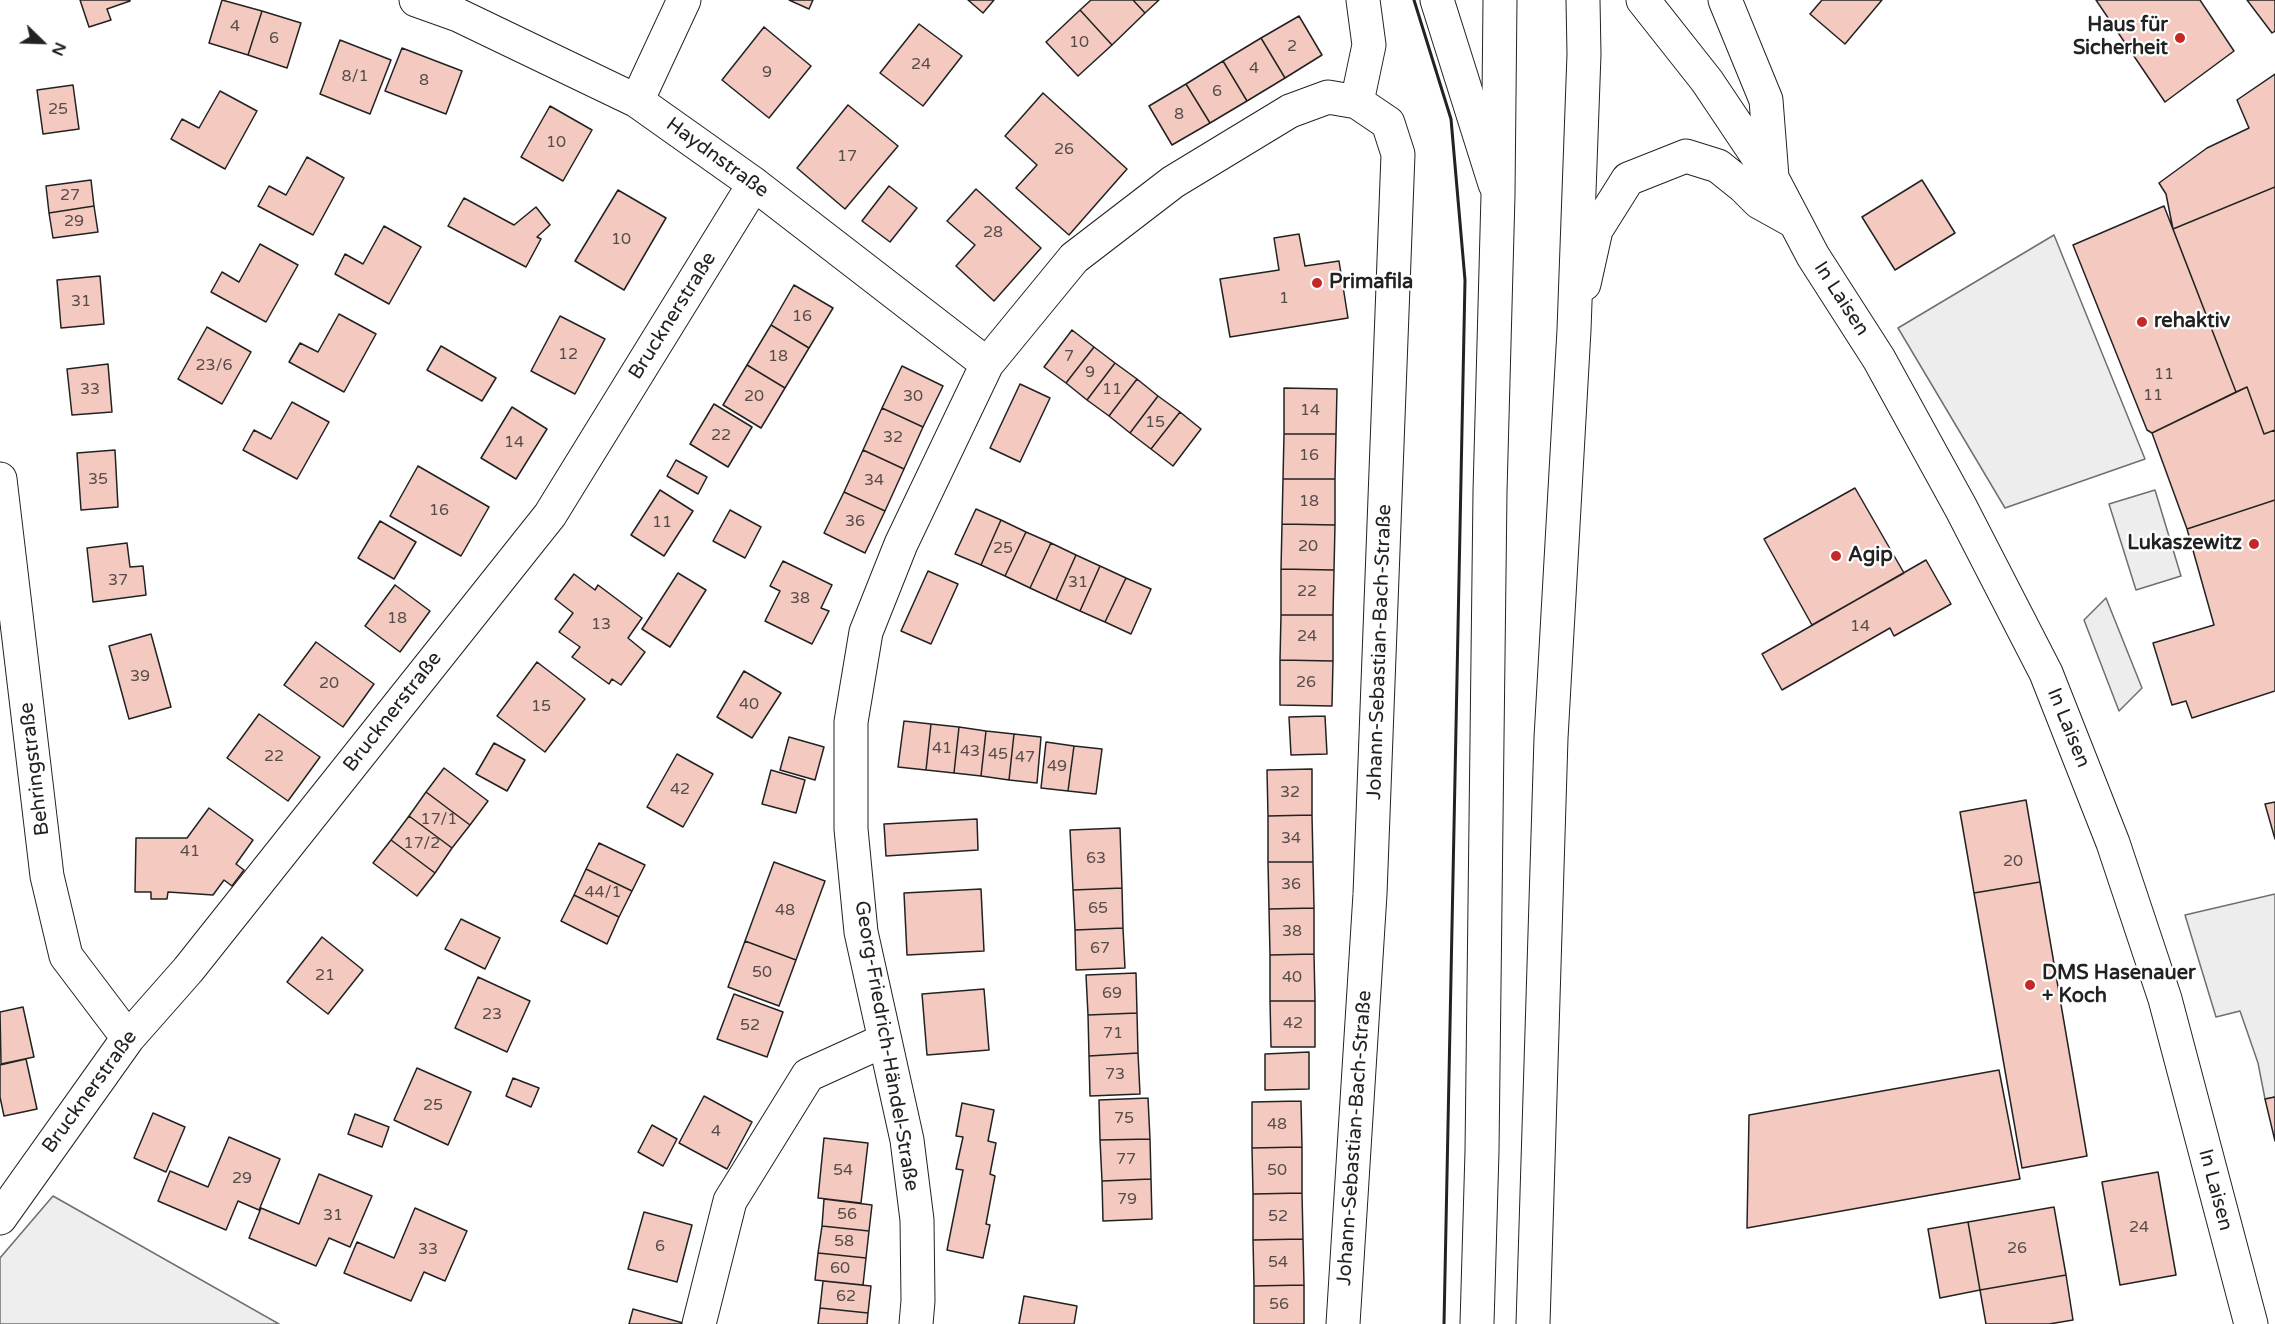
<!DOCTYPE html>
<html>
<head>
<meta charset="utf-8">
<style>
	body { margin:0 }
	#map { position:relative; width:2275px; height:1324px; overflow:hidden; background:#fff; font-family:"Varela Round",sans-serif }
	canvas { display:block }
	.north { position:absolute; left:12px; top:12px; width:60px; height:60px; -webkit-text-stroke:4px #fff; paint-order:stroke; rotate:113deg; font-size:16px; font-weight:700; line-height:24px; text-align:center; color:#222 }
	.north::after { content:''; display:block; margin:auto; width:21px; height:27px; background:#222; clip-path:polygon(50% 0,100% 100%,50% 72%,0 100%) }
</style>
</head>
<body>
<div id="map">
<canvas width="2275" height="1324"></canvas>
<div class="north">N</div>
</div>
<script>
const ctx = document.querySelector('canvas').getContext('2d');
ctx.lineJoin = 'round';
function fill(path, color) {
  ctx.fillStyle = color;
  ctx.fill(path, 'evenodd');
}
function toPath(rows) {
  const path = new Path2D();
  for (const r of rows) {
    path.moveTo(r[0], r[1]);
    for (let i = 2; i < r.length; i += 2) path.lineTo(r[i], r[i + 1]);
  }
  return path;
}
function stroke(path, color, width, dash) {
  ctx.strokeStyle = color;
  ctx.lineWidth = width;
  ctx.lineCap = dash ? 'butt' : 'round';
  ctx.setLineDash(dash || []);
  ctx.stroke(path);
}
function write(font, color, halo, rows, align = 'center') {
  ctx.font = font + ' "Varela Round",sans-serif';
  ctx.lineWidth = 4.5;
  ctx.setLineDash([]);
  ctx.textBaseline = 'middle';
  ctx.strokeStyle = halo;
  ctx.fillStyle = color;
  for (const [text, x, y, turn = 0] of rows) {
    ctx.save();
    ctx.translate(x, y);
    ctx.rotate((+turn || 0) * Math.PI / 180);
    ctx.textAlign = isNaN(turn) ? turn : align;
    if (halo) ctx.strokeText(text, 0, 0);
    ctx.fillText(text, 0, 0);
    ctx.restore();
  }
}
const green = toPath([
	[53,1196,279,1324,0,1324,0,1258,53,1196]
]);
fill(green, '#eee');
stroke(green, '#6f6f6f', 1.5);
const parking = toPath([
	[2054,235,2145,459,2005,508,1898,328,2054,235],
	[2155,490,2181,576,2136,590,2109,504,2155,490],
	[2106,598,2142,688,2119,711,2084,620,2106,598],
	[2275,894,2275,1097,2265,1099,2258,1063,2240,1011,2216,1017,2185,915,2275,894]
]);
fill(parking, '#ededed');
stroke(parking, '#6f6f6f', 1.5);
const building = toPath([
	[80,0,130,0,130,1,107,9,111,20,89,27,80,0],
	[222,0,262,11,248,55,209,43,222,0],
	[789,0,813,0,809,9,789,0],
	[968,0,994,0,983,13,968,0],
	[1091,0,1133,0,1145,13,1112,45,1080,10,1091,0],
	[1133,0,1159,0,1145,13,1133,0],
	[1822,0,1882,0,1845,44,1810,14,1822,0],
	[2096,0,2200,0,2234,51,2165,102,2096,0],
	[2247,0,2275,0,2275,31,2272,33,2247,0],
	[1080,10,1112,45,1078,76,1046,42,1080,10],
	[262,11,301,23,287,68,248,55,262,11],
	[1299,16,1322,55,1285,78,1261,38,1299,16],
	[919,24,962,56,923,106,880,73,919,24],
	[764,27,811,66,769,118,722,80,764,27],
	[1261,38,1285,78,1247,101,1223,61,1261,38],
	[340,40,391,60,370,114,320,94,340,40],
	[402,48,462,71,446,114,385,91,402,48],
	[1223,61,1247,101,1210,123,1186,84,1223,61],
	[2275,74,2275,187,2173,229,2166,194,2159,183,2207,148,2249,128,2237,100,2275,74],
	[1186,84,1210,123,1172,145,1149,106,1186,84],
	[73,85,79,129,43,134,37,90,73,85],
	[220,91,257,111,225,169,171,139,182,119,199,128,220,91],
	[1043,93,1127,169,1069,235,1016,188,1037,165,1005,136,1043,93],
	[848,105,898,146,845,209,797,168,848,105],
	[550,106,592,130,563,181,521,157,550,106],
	[307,157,344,178,313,235,258,206,269,186,286,195,307,157],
	[91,180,94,206,49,213,46,186,91,180],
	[1922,180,1955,233,1895,270,1862,217,1922,180],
	[889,186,917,208,890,242,862,221,889,186],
	[2275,187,2275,430,2264,434,2247,387,2236,392,2173,229,2275,187],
	[976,189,1041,248,994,301,956,266,975,245,947,221,976,189],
	[618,190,666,218,624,290,575,261,618,190],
	[464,198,514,225,536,207,550,225,537,237,541,239,526,267,448,226,464,198],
	[94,206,98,232,53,238,49,213,94,206],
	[2164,206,2236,392,2152,433,2147,430,2073,245,2164,206],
	[384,226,421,247,389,304,335,274,345,254,363,264,384,226],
	[1299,234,1305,266,1339,261,1348,318,1230,337,1220,279,1279,270,1274,238,1299,234],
	[260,244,298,265,266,322,211,292,222,272,239,282,260,244],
	[100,276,104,324,61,328,57,280,100,276],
	[794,285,833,308,809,348,771,325,794,285],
	[339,314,376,334,344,392,289,362,300,343,318,352,339,314],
	[560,316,605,339,575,394,531,371,560,316],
	[771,325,809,348,785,388,747,365,771,325],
	[207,327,251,352,222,404,178,379,207,327],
	[1072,330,1094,347,1066,383,1044,367,1072,330],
	[441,346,496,378,482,401,427,370,441,346],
	[1094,347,1115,363,1087,400,1066,383,1094,347],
	[1115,363,1137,379,1109,416,1087,400,1115,363],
	[108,364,112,412,72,415,67,369,108,364],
	[747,365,785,388,761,428,723,405,747,365],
	[902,366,943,386,923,427,882,408,902,366],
	[1137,379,1158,396,1130,433,1109,416,1137,379],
	[1020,384,1050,398,1020,462,990,448,1020,384],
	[2247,387,2264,434,2275,430,2275,500,2187,529,2152,433,2247,387],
	[1284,388,1337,389,1336,434,1284,434,1284,388],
	[1158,396,1180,412,1151,449,1130,433,1158,396],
	[292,402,329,422,297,479,243,450,254,430,271,439,292,402],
	[714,404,752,427,728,467,690,444,714,404],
	[512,407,547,429,516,479,481,458,512,407],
	[882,408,923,427,904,469,863,450,882,408],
	[1180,412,1201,429,1173,466,1151,449,1180,412],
	[1284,434,1336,434,1335,479,1283,479,1284,434],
	[115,450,118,507,81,510,77,453,115,450],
	[863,450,904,469,885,511,844,492,863,450],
	[676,460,707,477,698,494,667,476,676,460],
	[418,466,489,507,461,556,390,516,418,466],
	[1283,479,1335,479,1335,525,1282,524,1283,479],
	[1855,488,1904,573,1812,625,1764,539,1855,488],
	[660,490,693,511,664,556,631,535,660,490],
	[844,492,885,511,865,553,824,533,844,492],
	[2275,500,2275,691,2192,718,2186,701,2172,705,2153,643,2214,625,2187,529,2275,500],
	[976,509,1001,520,981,565,955,554,976,509],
	[730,510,761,527,745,558,713,541,730,510],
	[1001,520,1026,532,1005,576,981,565,1001,520],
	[380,521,416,542,394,579,358,558,380,521],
	[1282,524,1335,525,1334,570,1281,569,1282,524],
	[1026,532,1051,543,1030,588,1005,576,1026,532],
	[127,543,130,567,143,566,146,595,93,602,87,548,127,543],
	[1051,543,1076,555,1056,600,1030,588,1051,543],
	[1076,555,1100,566,1080,611,1056,600,1076,555],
	[1926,560,1951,604,1894,636,1890,628,1782,690,1762,654,1926,560],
	[783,561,832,585,821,608,829,611,812,644,765,621,780,591,770,586,783,561],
	[1100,566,1126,578,1105,622,1080,611,1100,566],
	[1281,569,1334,570,1333,615,1281,615,1281,569],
	[928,571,958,584,931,644,901,631,928,571],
	[678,573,706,590,670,647,642,629,678,573],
	[574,574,595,590,598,585,642,618,628,638,645,652,621,685,612,679,609,684,572,657,580,647,559,632,573,613,555,599,574,574],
	[1126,578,1151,589,1131,634,1105,622,1126,578],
	[395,585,430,611,400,652,365,626,395,585],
	[1281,615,1333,615,1333,661,1280,660,1281,615],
	[151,634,171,707,129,719,109,646,151,634],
	[316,642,374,684,343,727,284,685,316,642],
	[1280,660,1333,661,1332,706,1280,705,1280,660],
	[537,662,585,699,545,752,497,716,537,662],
	[744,671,781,693,752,738,717,717,744,671],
	[259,714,320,757,288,801,227,758,259,714],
	[1325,716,1327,754,1291,755,1289,717,1325,716],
	[904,721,931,724,926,770,898,767,904,721],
	[931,724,959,727,954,773,926,770,931,724],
	[959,727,986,731,981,776,954,773,959,727],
	[986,731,1014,734,1009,780,981,776,986,731],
	[1014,734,1041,737,1037,783,1009,780,1014,734],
	[789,737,824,747,815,780,780,770,789,737],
	[1046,742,1074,746,1068,791,1041,788,1046,742],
	[494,743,525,760,507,791,476,774,494,743],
	[1074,746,1102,749,1096,794,1068,791,1074,746],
	[677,754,713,774,683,827,647,807,677,754],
	[444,768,488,801,470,825,426,792,444,768],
	[1312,769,1312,815,1268,816,1267,770,1312,769],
	[771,770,805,780,796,813,762,804,771,770],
	[426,792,470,825,452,848,409,816,426,792],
	[2026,800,2040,882,1974,893,1960,812,2026,800],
	[2275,802,2275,839,2265,804,2275,802],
	[209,808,253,840,236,864,244,870,232,886,224,880,213,895,168,892,167,899,151,899,151,892,135,892,136,838,187,838,209,808],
	[1312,815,1313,862,1268,862,1268,816,1312,815],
	[409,816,452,848,435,873,391,840,409,816],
	[977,819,978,850,886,856,884,824,977,819],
	[1120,828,1122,888,1073,890,1070,830,1120,828],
	[391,840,435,873,417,896,373,863,391,840],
	[599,843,645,865,632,891,586,869,599,843],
	[774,862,825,881,796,960,745,941,774,862],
	[1268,862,1313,862,1314,908,1269,909,1268,862],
	[586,869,632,891,619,917,574,895,586,869],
	[2040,882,2087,1156,2022,1168,1974,893,2040,882],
	[1122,888,1123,928,1075,930,1073,890,1122,888],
	[981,889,984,951,907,955,904,893,981,889],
	[574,895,619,917,607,944,561,921,574,895],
	[1314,908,1314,954,1270,955,1269,909,1314,908],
	[461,919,500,938,485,969,445,949,461,919],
	[1123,928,1125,968,1076,970,1075,930,1123,928],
	[322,937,363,970,328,1014,287,982,322,937],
	[745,941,796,960,779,1006,728,987,745,941],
	[1314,954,1315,1001,1270,1001,1270,955,1314,954],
	[1136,973,1137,1013,1088,1015,1086,975,1136,973],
	[478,977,530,1001,507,1052,455,1028,478,977],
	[984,989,989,1050,927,1055,922,994,984,989],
	[734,994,783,1012,767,1057,717,1039,734,994],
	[1270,1001,1315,1001,1315,1047,1271,1047,1270,1001],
	[23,1007,34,1057,1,1064,0,1012,23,1007],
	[1137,1013,1138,1053,1089,1056,1088,1015,1137,1013],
	[1309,1052,1309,1089,1265,1090,1265,1054,1309,1052],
	[1138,1053,1140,1094,1090,1096,1089,1056,1138,1053],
	[26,1059,37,1109,4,1116,0,1097,0,1065,26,1059],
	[417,1068,471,1092,448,1145,394,1120,417,1068],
	[1999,1070,2020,1179,1747,1228,1749,1115,1999,1070],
	[513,1078,539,1088,531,1107,506,1096,513,1078],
	[704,1096,752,1122,727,1169,679,1143,704,1096],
	[2275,1097,2275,1141,2265,1099,2275,1097],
	[1148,1098,1150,1139,1100,1140,1099,1100,1148,1098],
	[1301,1101,1302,1147,1252,1148,1252,1102,1301,1101],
	[962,1103,994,1110,988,1141,996,1143,990,1174,995,1176,986,1224,990,1225,983,1258,947,1250,963,1170,956,1169,963,1137,956,1136,962,1103],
	[153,1113,185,1127,166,1172,134,1158,153,1113],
	[355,1114,389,1127,382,1147,348,1134,355,1114],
	[652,1125,677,1139,663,1166,638,1152,652,1125],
	[229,1137,280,1159,259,1210,238,1201,226,1230,158,1201,170,1171,208,1187,229,1137],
	[824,1138,868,1143,861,1203,818,1198,824,1138],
	[1150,1139,1151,1179,1102,1181,1100,1140,1150,1139],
	[1302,1147,1302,1193,1253,1194,1252,1148,1302,1147],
	[2158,1172,2176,1275,2120,1285,2102,1182,2158,1172],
	[319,1174,372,1196,350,1247,329,1238,316,1266,249,1238,261,1208,299,1224,319,1174],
	[1151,1179,1152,1219,1103,1221,1102,1181,1151,1179],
	[1302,1193,1303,1239,1253,1240,1253,1194,1302,1193],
	[824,1199,872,1205,869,1231,822,1226,824,1199],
	[2054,1207,2066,1275,1980,1290,1968,1222,2054,1207],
	[415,1208,467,1231,445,1281,424,1272,411,1301,344,1273,357,1242,394,1258,415,1208],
	[644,1212,692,1225,677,1282,628,1269,644,1212],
	[1968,1222,1980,1290,1940,1298,1928,1229,1968,1222],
	[822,1226,869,1231,866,1258,818,1253,822,1226],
	[1303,1239,1304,1285,1254,1286,1253,1240,1303,1239],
	[818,1253,866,1258,863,1285,815,1280,818,1253],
	[2066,1275,2073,1320,2049,1324,1986,1324,1980,1290,2066,1275],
	[823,1281,871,1286,868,1313,820,1308,823,1281],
	[1304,1285,1304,1324,1254,1324,1254,1286,1304,1285],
	[1024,1296,1077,1306,1074,1324,1019,1324,1024,1296],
	[820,1308,868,1313,867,1324,818,1324,820,1308],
	[633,1309,683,1323,683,1324,629,1324,633,1309]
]);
fill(building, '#f3c9c0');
stroke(building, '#222', 1.5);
const minor = toPath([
	[416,0,458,15,637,101,754,184,987,364],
	[637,101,684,0],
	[1357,102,1369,45,1363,0],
	[0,479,47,876,66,956,128,1038],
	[0,1218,128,1038,188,970,550,515,754,184],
	[699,1324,730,1201,808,1075,885,1040],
	[916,1324,918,1301,917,1220,907,1140,861,932,851,829,851,722,866,632,901,544,987,364,1074,258,1173,182,1290,111,1328,97,1357,102,1388,123,1398,154,1370,894,1343,1324]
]);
const tertiary = toPath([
	[1643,0,1707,81,1772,178,1813,256,1879,359,1961,508,2046,673,2113,843,2165,999,2251,1324],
	[1725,0,1766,100,1772,177],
	[1584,284,1596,230,1628,179,1686,156,1718,166,1743,186,1759,202,1795,222]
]);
const secondary = toPath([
	[1437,0,1495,184]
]);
const primary = toPath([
	[1477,1324,1482,1151,1490,492,1498,195,1500,0],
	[1533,1324,1551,738,1574,330,1584,54,1583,0]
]);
stroke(minor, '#222', 35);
stroke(tertiary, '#222', 35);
stroke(secondary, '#222', 35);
stroke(primary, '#222', 35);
stroke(minor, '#fff', 33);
stroke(tertiary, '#fff', 33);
stroke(secondary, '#fff', 33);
stroke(primary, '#fff', 33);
stroke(toPath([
	[1414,0,1451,119,1465,280,1444,1324]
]), '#222', 3);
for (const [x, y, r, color] of [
	[2180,38,6,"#c62828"],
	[1317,283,6,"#c62828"],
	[2142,322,6,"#c62828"],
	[2254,544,6,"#c62828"],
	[1836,556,6,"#c62828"],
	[2030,985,6,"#c62828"]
]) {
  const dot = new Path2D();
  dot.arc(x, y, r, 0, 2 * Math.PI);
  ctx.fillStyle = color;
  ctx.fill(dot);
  stroke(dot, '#fff', 2);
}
write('16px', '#564c4a', null, [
	["4",235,27],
	["6",274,39],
	["10",1079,43],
	["2",1292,47],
	["24",921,65],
	["4",1254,69],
	["9",767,73],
	["8/1",355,77],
	["8",424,81],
	["6",1217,92],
	["25",58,110],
	["8",1179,115],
	["10",556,143],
	["26",1064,150],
	["17",847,157],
	["27",70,196],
	["29",74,222],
	["28",993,233],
	["10",621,240],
	["1",1284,299],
	["31",81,302],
	["16",802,317],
	["12",568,355],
	["18",778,357],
	["7",1069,357],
	["23/6",214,366],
	["9",1090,373],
	["11",2164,375],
	["33",90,390],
	["11",1112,390],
	["11",2153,396],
	["20",754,397],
	["30",913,397],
	["14",1310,411],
	["15",1155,423],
	["22",721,436],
	["32",893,438],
	["14",514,443],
	["16",1309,456],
	["35",98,480],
	["34",874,481],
	["18",1309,502],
	["16",439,511],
	["36",855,522],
	["11",662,523],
	["20",1308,547],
	["25",1003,549],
	["37",118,581],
	["31",1078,583],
	["22",1307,592],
	["38",800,599],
	["18",397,619],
	["13",601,625],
	["14",1860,627],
	["24",1307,637],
	["39",140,677],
	["26",1306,683],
	["20",329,684],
	["40",749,705],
	["15",541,707],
	["41",942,749],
	["43",970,752],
	["45",998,755],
	["22",274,757],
	["47",1025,758],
	["49",1057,767],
	["42",680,790],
	["32",1290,793],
	["17/1",439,820],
	["34",1291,839],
	["17/2",422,844],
	["41",190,852],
	["63",1096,859],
	["20",2013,862],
	["36",1291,885],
	["44/1",603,893],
	["65",1098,909],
	["48",785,911],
	["38",1292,932],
	["67",1100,949],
	["50",762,973],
	["21",325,976],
	["40",1292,978],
	["69",1112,994],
	["23",492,1015],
	["42",1293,1024],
	["52",750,1026],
	["71",1113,1034],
	["73",1115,1075],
	["25",433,1106],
	["75",1124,1119],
	["48",1277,1125],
	["4",716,1132],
	["77",1126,1160],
	["54",843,1171],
	["50",1277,1171],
	["29",242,1179],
	["79",1127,1200],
	["56",847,1215],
	["31",333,1216],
	["52",1278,1217],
	["24",2139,1228],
	["58",844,1242],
	["6",660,1247],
	["26",2017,1249],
	["33",428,1250],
	["54",1278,1263],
	["60",840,1269],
	["62",846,1297],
	["56",1279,1305]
]);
write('bold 20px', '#222', '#fff', [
	["Haus für",2168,26,"right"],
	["Sicherheit",2168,49,"right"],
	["Primafila",1329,283],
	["rehaktiv",2154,322],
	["Lukaszewitz",2242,544,"right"],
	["Agip",1848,556],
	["DMS Hasenauer",2042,974],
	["+ Koch",2042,997]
], 'left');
write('20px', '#222', '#fff', [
	["Haydnstraße",717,158,36],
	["In Laisen",1841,299,57],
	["Brucknerstraße",673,316,-58],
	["Johann-Sebastian-Bach-Straße",1380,652,-88],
	["Brucknerstraße",393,712,-52],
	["In Laisen",2068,728,68],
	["Behringstraße",35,769,-97],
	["Georg-Friedrich-Händel-Straße",886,1046,80],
	["Brucknerstraße",90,1092,-54],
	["Johann-Sebastian-Bach-Straße",1355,1138,-86],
	["In Laisen",2215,1190,75]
]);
</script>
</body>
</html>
